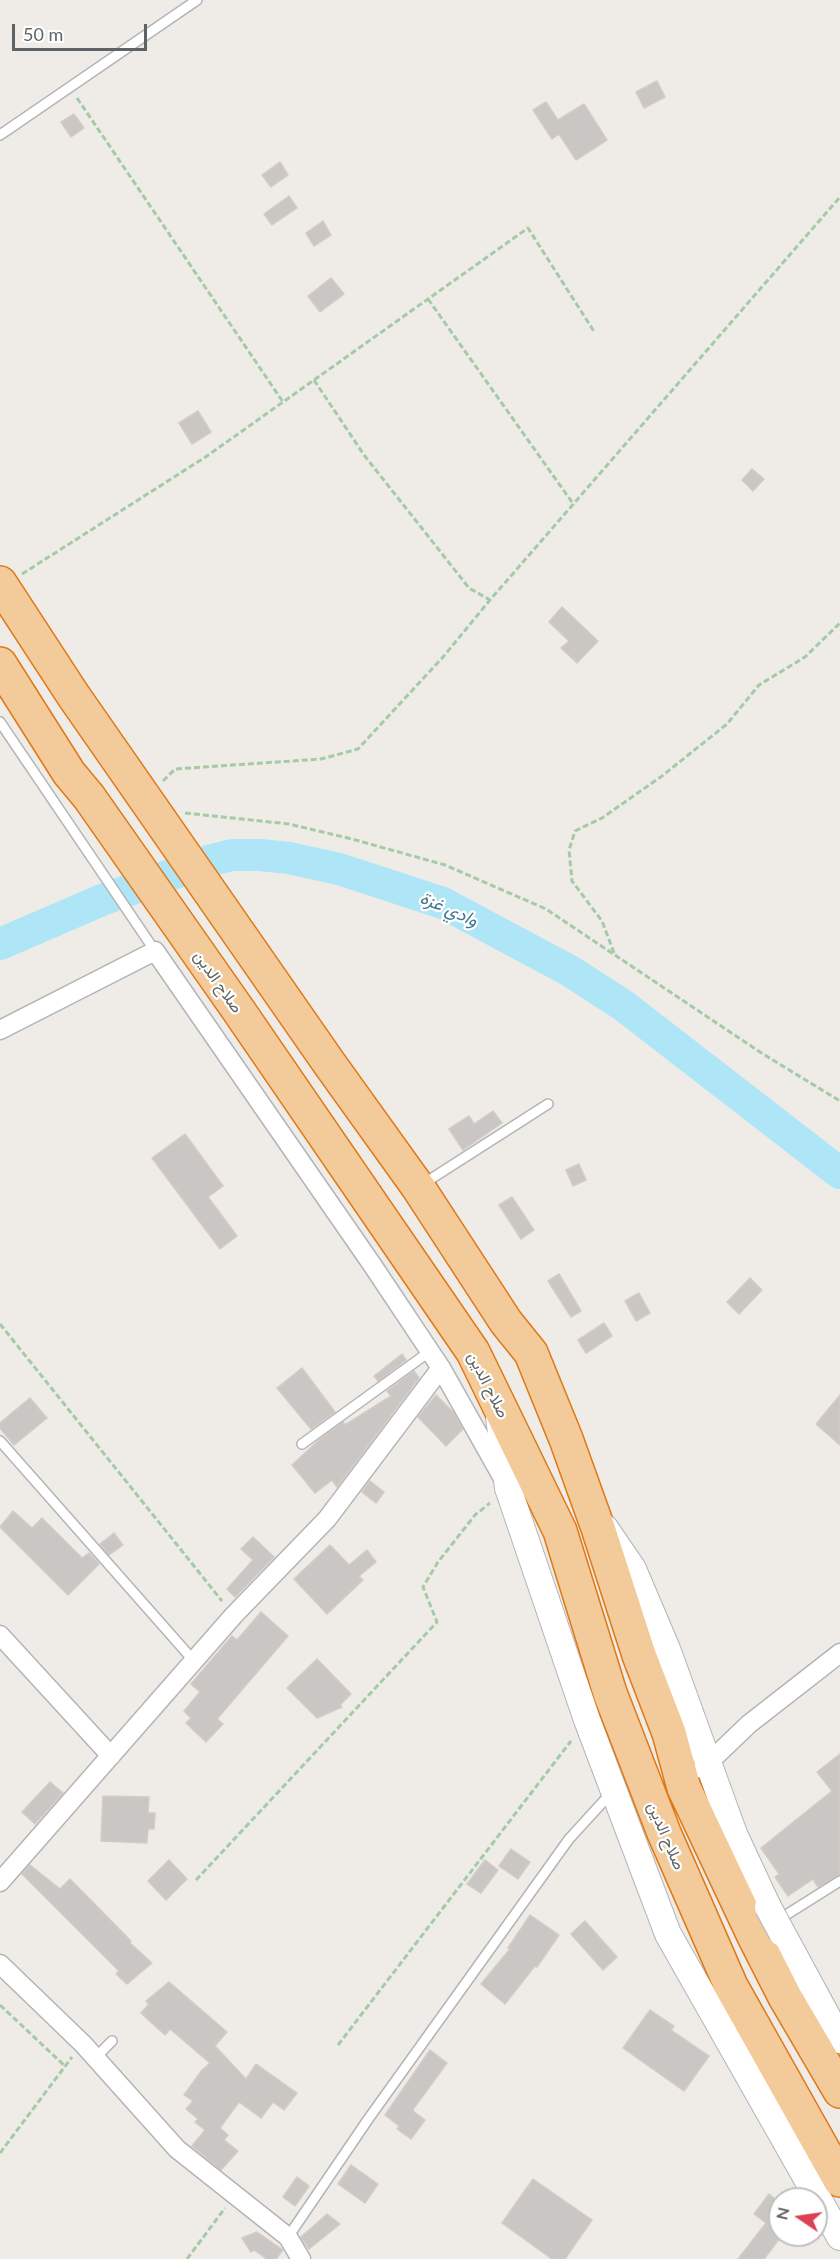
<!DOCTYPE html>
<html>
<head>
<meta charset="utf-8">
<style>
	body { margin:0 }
	#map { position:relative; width:840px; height:2259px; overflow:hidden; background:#efebe7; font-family:Lato,sans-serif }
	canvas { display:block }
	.north { position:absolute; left:768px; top:2187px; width:60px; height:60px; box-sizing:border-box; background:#fff; border:2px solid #bfc1c1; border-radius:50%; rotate:283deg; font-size:16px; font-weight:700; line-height:24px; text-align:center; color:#5e6365 }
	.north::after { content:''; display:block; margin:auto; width:21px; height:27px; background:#da4254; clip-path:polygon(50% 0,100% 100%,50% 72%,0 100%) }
	.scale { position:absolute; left:12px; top:24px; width:135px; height:27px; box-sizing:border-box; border:3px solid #5e6365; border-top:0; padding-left:8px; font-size:18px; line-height:21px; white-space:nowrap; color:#5e6365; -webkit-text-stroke:4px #fff; paint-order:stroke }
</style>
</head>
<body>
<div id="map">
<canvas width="840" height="2259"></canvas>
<div class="north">N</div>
<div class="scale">50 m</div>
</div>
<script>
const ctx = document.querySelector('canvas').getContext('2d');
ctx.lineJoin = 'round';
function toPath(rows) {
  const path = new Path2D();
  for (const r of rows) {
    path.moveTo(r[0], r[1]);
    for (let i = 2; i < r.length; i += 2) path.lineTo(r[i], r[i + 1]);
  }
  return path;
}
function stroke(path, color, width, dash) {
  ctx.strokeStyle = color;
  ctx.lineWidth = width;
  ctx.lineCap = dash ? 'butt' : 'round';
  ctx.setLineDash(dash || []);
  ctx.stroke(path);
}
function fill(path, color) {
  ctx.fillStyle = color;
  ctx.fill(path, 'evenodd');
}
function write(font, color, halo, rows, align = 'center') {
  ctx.font = font + ' Lato,Vazirmatn,sans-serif';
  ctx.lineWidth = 4.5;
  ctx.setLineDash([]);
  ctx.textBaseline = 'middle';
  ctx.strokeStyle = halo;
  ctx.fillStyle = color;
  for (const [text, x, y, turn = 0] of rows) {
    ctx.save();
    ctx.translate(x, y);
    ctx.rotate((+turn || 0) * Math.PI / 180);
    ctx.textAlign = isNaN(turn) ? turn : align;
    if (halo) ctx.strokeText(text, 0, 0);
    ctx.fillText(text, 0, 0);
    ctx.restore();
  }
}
stroke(toPath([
	[0,944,102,900,208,861,232,855,260,855,289,858,339,869,443,903,570,971,624,1006,840,1173]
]), '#aee6f7', 32);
const building = toPath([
	[657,81,665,97,644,108,636,92,657,81],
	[546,102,558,120,584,104,607,140,576,160,559,134,552,139,533,110,546,102],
	[74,114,84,128,71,137,61,122,74,114],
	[280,162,288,175,271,187,262,175,280,162],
	[289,196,297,208,272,225,264,214,289,196],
	[323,221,331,235,314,246,306,233,323,221],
	[331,278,344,294,320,312,308,296,331,278],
	[198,411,211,432,192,444,179,423,198,411],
	[752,469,764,479,753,491,742,480,752,469],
	[562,607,598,641,577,663,561,648,569,641,549,622,562,607],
	[493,1111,502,1123,463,1150,449,1129,469,1116,474,1124,493,1111],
	[185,1134,223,1186,208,1197,237,1236,220,1249,152,1158,185,1134],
	[579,1164,586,1180,573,1186,566,1170,579,1164],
	[512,1197,534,1230,521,1239,499,1205,512,1197],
	[559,1274,581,1311,571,1317,548,1281,559,1274],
	[750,1278,762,1290,739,1314,727,1302,750,1278],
	[639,1293,650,1313,636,1321,625,1301,639,1293],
	[604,1323,612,1336,586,1353,578,1340,604,1323],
	[402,1354,406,1360,378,1381,374,1376,402,1354],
	[302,1368,335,1412,311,1429,277,1388,302,1368],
	[414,1371,419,1378,337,1487,332,1480,315,1493,292,1465,319,1440,343,1422,345,1425,391,1396,387,1391,414,1371],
	[436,1395,453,1412,463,1429,446,1446,418,1417,436,1395],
	[840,1395,840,1445,816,1424,840,1395],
	[30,1398,47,1418,14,1445,0,1428,0,1423,30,1398],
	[370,1481,384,1492,376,1503,362,1492,370,1481],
	[13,1511,32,1528,42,1518,82,1558,89,1553,99,1564,68,1595,0,1527,13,1511],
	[114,1533,123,1545,109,1555,100,1544,114,1533],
	[253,1537,274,1557,235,1597,227,1589,253,1560,241,1549,253,1537],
	[330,1545,349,1565,367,1550,376,1562,359,1576,363,1580,327,1614,294,1579,330,1545],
	[261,1612,288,1636,217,1719,223,1724,206,1742,186,1723,191,1718,184,1711,200,1692,191,1684,232,1636,237,1640,261,1612],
	[317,1659,351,1694,340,1705,342,1707,317,1718,287,1688,317,1659],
	[840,1754,840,1874,818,1887,813,1879,788,1896,775,1877,779,1874,761,1848,832,1791,817,1772,840,1754],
	[50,1782,63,1793,35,1824,22,1812,50,1782],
	[103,1796,149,1797,148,1813,155,1813,154,1829,148,1829,147,1843,101,1841,103,1796],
	[511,1849,530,1862,518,1879,499,1866,511,1849],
	[169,1860,187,1879,166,1900,148,1881,169,1860],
	[485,1860,498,1870,481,1893,467,1884,485,1860],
	[30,1865,60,1889,70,1879,131,1941,130,1943,152,1963,127,1984,116,1974,119,1971,22,1874,30,1865],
	[530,1915,559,1935,537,1967,535,1966,505,2004,481,1984,510,1949,508,1948,530,1915],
	[585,1921,617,1957,603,1970,571,1934,585,1921],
	[169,1982,227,2032,215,2046,246,2079,256,2064,297,2093,284,2110,273,2102,261,2118,239,2102,220,2128,228,2135,224,2140,238,2151,221,2170,192,2146,205,2130,195,2122,198,2119,186,2109,193,2101,184,2095,202,2070,210,2063,170,2029,165,2035,141,2013,149,2004,146,2001,169,1982],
	[650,2010,674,2026,671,2030,709,2056,684,2091,623,2048,650,2010],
	[430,2050,447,2063,414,2108,413,2111,425,2120,411,2139,397,2129,399,2126,385,2115,430,2050],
	[351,2165,378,2184,365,2203,338,2184,351,2165],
	[297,2177,309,2186,295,2206,283,2197,297,2177],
	[533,2179,592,2220,565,2259,552,2259,502,2223,533,2179],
	[769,2194,780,2203,780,2238,764,2259,738,2259,766,2223,754,2214,769,2194],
	[327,2214,340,2224,309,2249,301,2237,327,2214],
	[257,2232,283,2250,276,2259,267,2259,254,2250,251,2252,242,2238,257,2232]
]);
fill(building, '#cac6c3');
stroke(building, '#d3ccc5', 1.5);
const lane = toPath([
	[0,135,197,0],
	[0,722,155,951],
	[423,1184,548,1104],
	[0,1441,194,1661],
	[302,1444,429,1352],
	[778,1920,840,1881],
	[95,2058,112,2041],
	[288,2237,369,2118,569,1839,612,1792]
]);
const street = toPath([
	[0,1030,155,951,373,1266,441,1368,504,1480],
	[0,1635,111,1756],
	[702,1769,749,1724,840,1653],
	[0,1882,234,1615,327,1519,441,1368],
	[0,1964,83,2044,177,2149,288,2237,301,2259]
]);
const secondary = toPath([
	[499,1417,508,1488,587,1720,668,1934,840,2237],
	[605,1528,633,1569,667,1649,734,1834,768,1907],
	[782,1933,840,2040]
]);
const highway = toPath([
	[0,583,73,695,329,1063,418,1187,506,1322,531,1353,566,1439,598,1528,639,1655,669,1733,684,1788,754,1936,785,1997,840,2091],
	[0,664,69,773,89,797,239,1011,473,1352,560,1531,610,1693,664,1833,731,1986,840,2180]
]);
stroke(lane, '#b2b5b7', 12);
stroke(street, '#b2b5b7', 21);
stroke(secondary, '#b1b5b8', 28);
stroke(highway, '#e07815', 36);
stroke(toPath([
	[77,98,283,402],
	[428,299,574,505],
	[314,380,364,455,469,588,490,600],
	[22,574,207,456,528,228,595,333],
	[163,781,175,769,321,759,358,749,443,657,490,600,840,197],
	[185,813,289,824,352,839,445,865,546,909,763,1054,840,1101],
	[614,953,602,921,572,881,569,850,575,831,602,818,662,776,727,724,759,685,805,657,840,623],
	[0,1324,222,1601],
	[196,1880,437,1622,423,1587,438,1562,475,1515,490,1503],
	[0,2005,66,2067],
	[338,2045,571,1741],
	[0,2153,72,2057],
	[187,2259,225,2208]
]), '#a4cba6', 3, [6, 3]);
stroke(lane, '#fff', 9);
stroke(street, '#fff', 18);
stroke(secondary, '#fff', 26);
stroke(highway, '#f3ca99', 33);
const secondaryBridge = toPath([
	[768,1907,782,1933]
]);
stroke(secondaryBridge, '#b1b5b8', 28, []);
stroke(secondaryBridge, '#fff', 26);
write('16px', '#5e6365', '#fff', [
	["صلاح الدين",218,982,55],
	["صلاح الدين",488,1385,63],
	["صلاح الدين",666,1836,67]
]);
write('italic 18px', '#42778f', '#fff', [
	["وادي غزة",449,909,24]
]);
</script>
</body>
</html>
